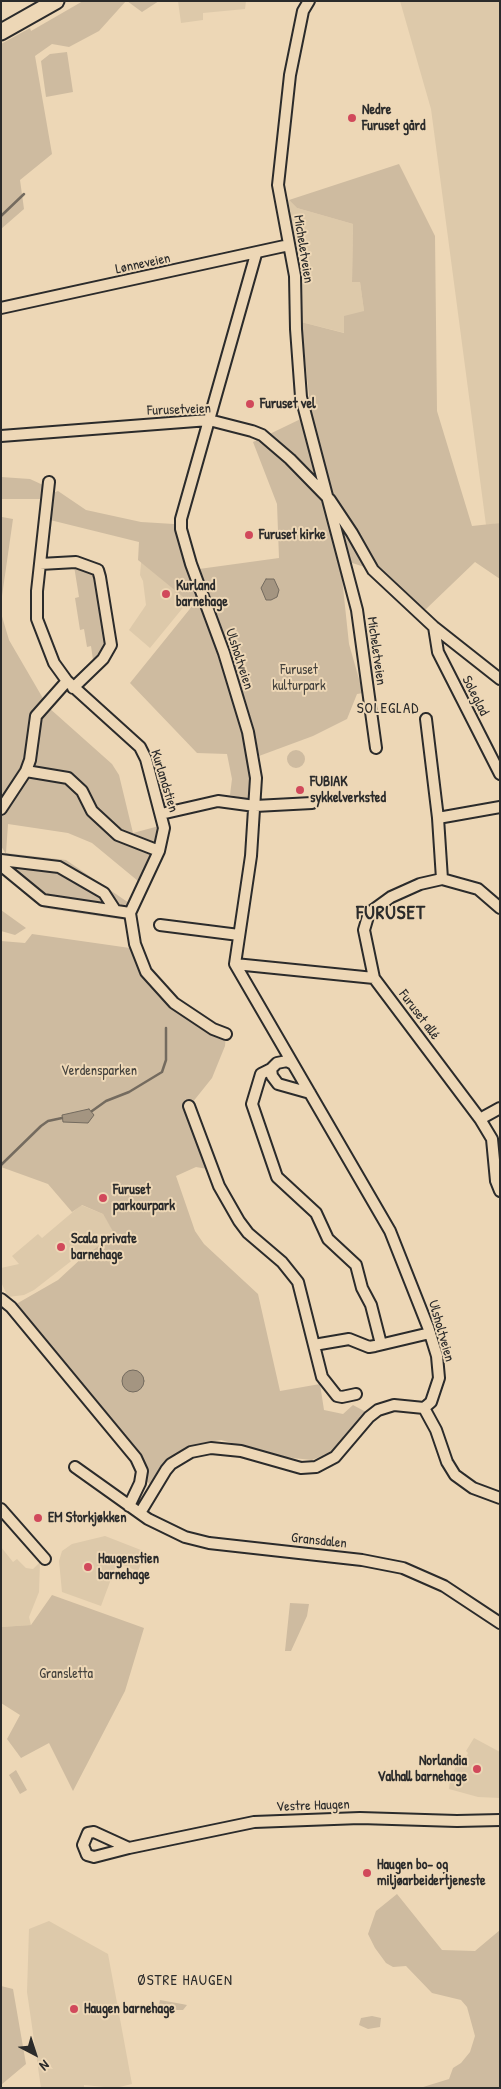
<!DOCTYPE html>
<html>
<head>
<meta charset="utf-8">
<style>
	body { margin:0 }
	#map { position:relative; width:501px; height:2089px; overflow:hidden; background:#edd7b6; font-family:"Patrick Hand",sans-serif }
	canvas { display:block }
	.frame { position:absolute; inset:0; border:2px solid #2b2b2b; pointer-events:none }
	.north { position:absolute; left:10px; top:2029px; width:50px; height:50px; -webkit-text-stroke:4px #edd7b6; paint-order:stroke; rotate:140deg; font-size:14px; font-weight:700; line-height:20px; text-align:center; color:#2b2b2b }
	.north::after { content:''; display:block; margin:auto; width:18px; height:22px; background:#2b2b2b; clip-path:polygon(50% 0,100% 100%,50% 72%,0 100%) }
</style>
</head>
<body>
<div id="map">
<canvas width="501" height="2089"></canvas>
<div class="frame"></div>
<div class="north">N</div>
</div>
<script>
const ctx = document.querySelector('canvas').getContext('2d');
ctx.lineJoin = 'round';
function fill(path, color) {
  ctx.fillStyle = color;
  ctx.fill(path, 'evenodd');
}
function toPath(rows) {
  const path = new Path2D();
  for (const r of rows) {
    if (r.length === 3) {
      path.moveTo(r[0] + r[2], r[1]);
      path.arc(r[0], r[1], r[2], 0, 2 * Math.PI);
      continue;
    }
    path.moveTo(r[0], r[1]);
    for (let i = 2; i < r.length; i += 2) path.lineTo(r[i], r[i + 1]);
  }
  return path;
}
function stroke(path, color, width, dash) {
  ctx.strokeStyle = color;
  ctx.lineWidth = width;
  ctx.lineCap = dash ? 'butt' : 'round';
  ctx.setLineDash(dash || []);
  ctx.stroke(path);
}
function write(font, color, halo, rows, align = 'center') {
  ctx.font = font + ' "Patrick Hand",sans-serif';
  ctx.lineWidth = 4;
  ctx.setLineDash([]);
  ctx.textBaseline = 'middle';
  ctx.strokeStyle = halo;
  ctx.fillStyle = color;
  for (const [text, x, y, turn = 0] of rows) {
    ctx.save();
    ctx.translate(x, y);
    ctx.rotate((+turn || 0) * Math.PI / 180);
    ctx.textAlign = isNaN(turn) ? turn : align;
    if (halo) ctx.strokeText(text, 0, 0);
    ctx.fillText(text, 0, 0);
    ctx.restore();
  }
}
fill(toPath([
	[178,1,246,1,245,9,203,13,203,20,181,23],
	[400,1,500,1,500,523,486,525,431,109],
	[289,200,297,208,353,224,352,281,360,282,364,311,345,333,301,322,298,266,287,201],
	[143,541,180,576,190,603,189,605,186,604,150,648,129,630,146,605,143,581,140,575],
	[81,1205,103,1214,116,1235,84,1256,79,1255,34,1290,24,1295,8,1297,1,1282,1,1268,19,1264,12,1256,38,1234,42,1238],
	[105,1536,146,1552,138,1571,117,1563,101,1606,62,1592,59,1561,62,1551,72,1544],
	[1,1547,13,1562,17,1559,26,1568,33,1569,40,1562,39,1592,29,1617,31,1625,1,1627],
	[474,1738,500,1752,500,1798,478,1797,449,1789,450,1779,461,1756,466,1757,468,1753,466,1751],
	[49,1921,108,1954,132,2084,115,2088,84,2085,84,2088,41,2088,27,1992,29,1929]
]), '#ddc9aa');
fill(toPath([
	[83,1,126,1,99,31,69,47,52,44,35,56,52,154,20,180,24,209,1,229,1,44,30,28,31,31],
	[127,1,159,1,142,12],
	[67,52,73,92,46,97,41,61,50,54],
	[399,164,435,236,437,411,472,526,500,523,500,579,475,562,425,610,383,573,340,559,349,644,363,693,357,694,347,719,313,736,259,756,254,729,239,682,199,569,279,558,277,504,253,442,311,414,301,322,344,333,344,316,364,311,360,282,352,282,353,224,297,208,289,200],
	[1,477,30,479,43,485,40,499,1,499],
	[58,491,86,510,141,522,174,524,244,734,252,778,250,800,230,795,232,779,227,754,197,753,130,683,193,605,138,560,139,542,46,519,50,494],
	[1,506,2,517,13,519,1,603],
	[74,566,90,572,96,578,107,643,104,651,93,660,91,646,87,647,84,629,80,630,75,598,79,597],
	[1,613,9,640,48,707,112,764,119,775,133,833,159,826,153,851,138,881,92,843,68,833,8,824,6,853,66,860,129,903,125,920,44,908,1,872,6,854,1,846],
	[296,759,9],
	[1,910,26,928,15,935,1,931],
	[32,934,130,948,142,973,172,1007,226,1034,225,1046,212,1078,192,1103,213,1170,196,1167,176,1176,195,1231,204,1244,258,1294,280,1391,320,1384,324,1410,343,1414,353,1405,366,1412,336,1450,312,1460,283,1457,221,1440,196,1444,166,1460,151,1485,144,1479,142,1471,11,1307,58,1280,84,1256,115,1235,103,1214,82,1205,72,1212,48,1184,1,1167,1,941,25,943],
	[52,1595,144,1628,125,1691,73,1791,49,1743,21,1758,7,1739,20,1715,1,1703,1,1627,31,1625],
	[290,1603,309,1604,307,1616,291,1651,285,1651],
	[16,1770,27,1790,20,1794,9,1775],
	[397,1894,442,1950,475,1951,500,1930,500,2088,420,2088,449,2079,453,2068,461,2063,470,2052,475,2036,467,2007,461,2000,432,1993,406,1966,393,1967,386,1963,375,1948,368,1934,376,1911],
	[1,1986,13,1989,26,2064,1,2085],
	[160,2000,182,2004,187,2005,183,2010,177,2010,159,2005],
	[372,2016,381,2018,380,2027,368,2029,359,2025,361,2018]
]), '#cebba0');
const water = toPath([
	[266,579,274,579,279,590,277,597,271,600,266,600,261,588,266,579],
	[89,1109,94,1115,88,1123,63,1122,62,1115,89,1109],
	[133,1381,11]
]);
fill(water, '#a49581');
stroke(water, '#746b5f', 1);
stroke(toPath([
	[1,216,24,194],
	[92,1111,106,1101,129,1092,162,1072,166,1060,166,1028],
	[1,1165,41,1126,48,1121,62,1118]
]), '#746b5f', 2.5);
const street = toPath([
	[309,1,303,11,290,75,278,185,295,276,296,329,301,397,357,610,376,748],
	[1,308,289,245],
	[1,436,209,420,252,431,262,435,290,459,330,500,352,533,373,570,434,627,500,679],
	[49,482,37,591,37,619,54,663,67,681,140,747,146,759,164,828,159,851,130,913,135,944,146,972,174,1003,213,1029,226,1034],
	[40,564,76,562,98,570,100,577,111,645,103,659,73,688],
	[434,627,438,652,500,774],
	[426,719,438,818,442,879],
	[26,771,68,778,82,791,92,811,118,835,159,851],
	[1,809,26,771,30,760,36,716,67,681],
	[161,814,218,801,255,806,312,803],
	[438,818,500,807],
	[1,860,59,867,104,893,115,910],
	[1,862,4,868,43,900,130,913],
	[160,925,239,935],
	[235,964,374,978,480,1119,492,1139,496,1181,500,1191],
	[374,978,364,930,369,913,391,897,420,884,442,879,478,889,500,908],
	[293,1064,287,1061,277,1063,271,1069,272,1076,278,1084,310,1093],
	[271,1069,261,1074,252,1104,277,1177,316,1213,328,1239,356,1265,362,1288,371,1305,381,1344],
	[189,1106,219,1186,239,1221,248,1233,282,1262,298,1282,322,1377,337,1396,342,1397,356,1394],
	[480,1119,500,1108],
	[1,1299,11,1307,136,1458,142,1471,140,1483,129,1506],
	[314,1345,349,1339,369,1347,375,1346,430,1333],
	[424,1408,436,1430,447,1462,455,1475,473,1488,500,1498],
	[75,1467,148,1519,185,1537,209,1543,362,1560,403,1568,444,1586,500,1623],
	[1,1509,45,1559],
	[140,1513,166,1470,171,1464,191,1452,211,1448,241,1451,301,1468,316,1467,335,1457,369,1417,378,1410,394,1405,424,1408,431,1402,439,1378,437,1356,428,1327,390,1231,235,964,251,856,256,778,248,732,224,653,191,564,181,529,181,519,256,254],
	[129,1848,94,1832,88,1833,83,1845,87,1855,94,1857,129,1848,254,1822,360,1818,457,1821,500,1820]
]);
const secondary = toPath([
	[1,32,56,1]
]);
stroke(street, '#2b2b2b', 14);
stroke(secondary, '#2b2b2b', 19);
stroke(street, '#edd7b6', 10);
stroke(secondary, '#edd7b6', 15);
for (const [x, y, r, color] of [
	[352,118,5,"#d1495b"],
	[250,404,5,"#d1495b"],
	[249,535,5,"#d1495b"],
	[166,594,5,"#d1495b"],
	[300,790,5,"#d1495b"],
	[103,1198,5,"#d1495b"],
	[61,1247,5,"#d1495b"],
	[38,1518,5,"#d1495b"],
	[88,1567,5,"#d1495b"],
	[477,1769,5,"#d1495b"],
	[367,1873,5,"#d1495b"],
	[74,2009,5,"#d1495b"]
]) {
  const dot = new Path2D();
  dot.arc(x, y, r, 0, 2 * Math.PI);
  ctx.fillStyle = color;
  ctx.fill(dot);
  stroke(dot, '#edd7b6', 2);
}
write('bold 14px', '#2b2b2b', '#edd7b6', [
	["Nedre",362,110],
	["Furuset gård",362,126],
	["Furuset vel",260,404],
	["Furuset kirke",259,535],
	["Kurland",176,586],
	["barnehage",176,602],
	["FUBIAK",310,782],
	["sykkelverksted",310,798],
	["Furuset",113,1190],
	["parkourpark",113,1206],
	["Scala private",71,1239],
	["barnehage",71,1255],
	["EM Storkjøkken",48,1518],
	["Haugenstien",98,1559],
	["barnehage",98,1575],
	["Norlandia",467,1761,"right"],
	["Valhall barnehage",467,1777,"right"],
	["Haugen bo- og",377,1865],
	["miljøarbeidertjeneste",377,1881],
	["Haugen barnehage",84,2009]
], 'left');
write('14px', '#2b2b2b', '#edd7b6', [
	["Micheletveien",303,249,81],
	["Lønneveien",143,264,-12],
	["Furusetveien",179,410,-2],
	["Micheletveien",376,651,82],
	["Ulsholtveien",239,659,72],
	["Soleglad",475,696,63],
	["Kurlandstien",164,781,73],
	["Furuset allé",419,1015,53],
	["Ulsholtveien",441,1331,74],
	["Gransdalen",319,1541,6],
	["Vestre Haugen",313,1806,-2]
]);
write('14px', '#43413d', '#edd7b6', [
	["Furuset",299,670],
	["kulturpark",299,686],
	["Verdensparken",99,1071],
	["Gransletta",66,1674]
]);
ctx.letterSpacing = '1px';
write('15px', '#2b2b2b', '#edd7b6', [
	["SOLEGLAD",388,709],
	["ØSTRE HAUGEN",185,1981]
]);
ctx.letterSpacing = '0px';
ctx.letterSpacing = '1px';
write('bold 19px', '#2b2b2b', '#edd7b6', [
	["FURUSET",391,914]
]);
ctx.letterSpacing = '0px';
</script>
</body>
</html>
